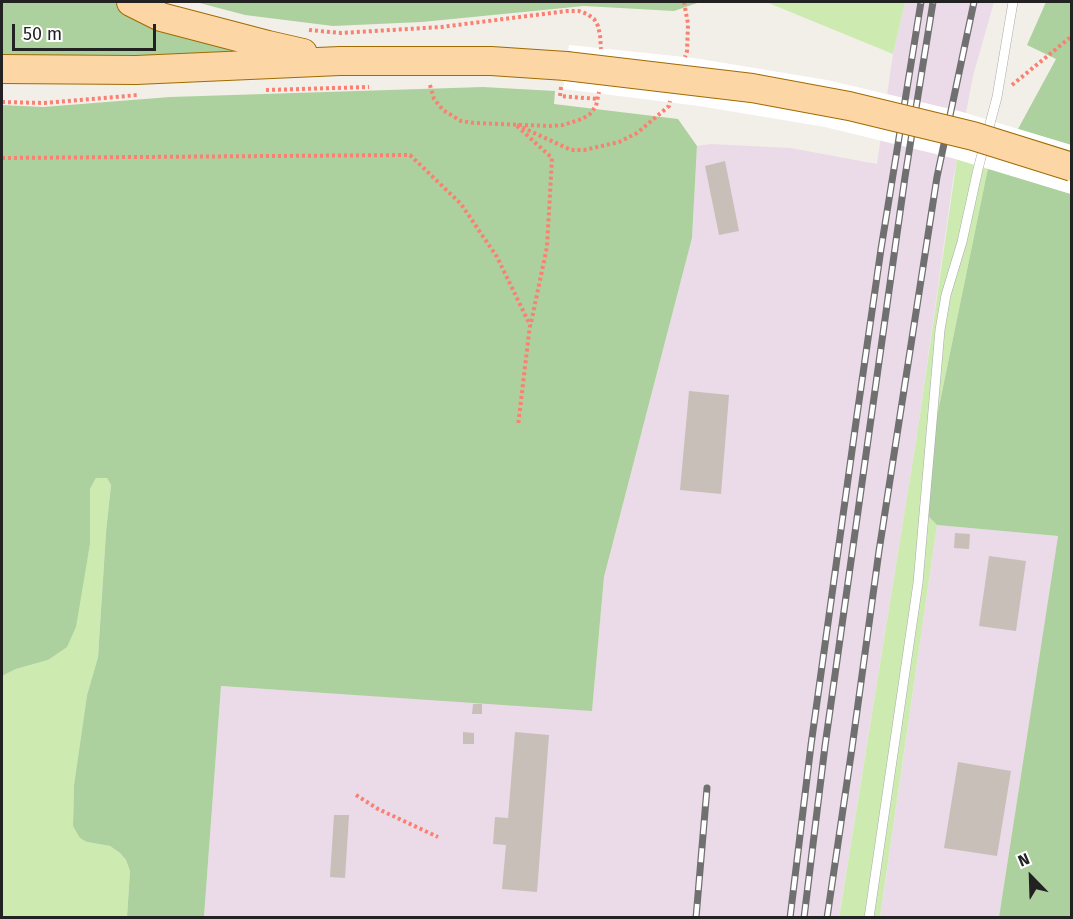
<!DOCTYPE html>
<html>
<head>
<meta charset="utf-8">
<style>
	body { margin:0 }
	#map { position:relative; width:1073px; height:919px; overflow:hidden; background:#f2efe9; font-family:"Fira Sans",sans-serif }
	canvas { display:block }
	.frame { position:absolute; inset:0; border:3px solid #222; pointer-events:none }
	.north { position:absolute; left:1001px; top:847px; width:60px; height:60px; -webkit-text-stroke:4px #fff; paint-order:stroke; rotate:337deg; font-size:16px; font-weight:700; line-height:24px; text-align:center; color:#222 }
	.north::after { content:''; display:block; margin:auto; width:21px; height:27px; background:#222; clip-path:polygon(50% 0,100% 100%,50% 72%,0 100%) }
	.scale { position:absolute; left:12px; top:24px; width:144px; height:27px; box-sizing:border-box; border:3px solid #222; border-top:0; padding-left:8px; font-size:18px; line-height:21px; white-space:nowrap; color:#222; -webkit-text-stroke:4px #fff; paint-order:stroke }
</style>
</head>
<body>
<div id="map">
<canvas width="1073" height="919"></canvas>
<div class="frame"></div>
<div class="north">N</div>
<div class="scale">50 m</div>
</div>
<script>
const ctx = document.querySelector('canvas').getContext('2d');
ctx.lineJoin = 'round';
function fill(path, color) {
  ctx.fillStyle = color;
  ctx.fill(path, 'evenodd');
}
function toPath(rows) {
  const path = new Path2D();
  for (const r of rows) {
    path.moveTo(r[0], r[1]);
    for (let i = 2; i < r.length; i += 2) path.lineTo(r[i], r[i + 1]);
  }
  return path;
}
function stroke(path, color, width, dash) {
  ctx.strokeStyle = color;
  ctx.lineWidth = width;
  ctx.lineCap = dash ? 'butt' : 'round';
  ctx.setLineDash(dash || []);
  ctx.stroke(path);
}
fill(toPath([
	[905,2,994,2,973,76,953,180,917,435,839,917,204,918,221,686,592,710,604,577,692,238,697,146,711,144,791,148,877,164,893,54],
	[937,525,1058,536,999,917,880,918]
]), '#ebdbe8');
fill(toPath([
	[766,2,905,2,893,54],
	[957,159,974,164,959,241,943,295,914,584,865,917,839,918,917,435],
	[982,166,988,168,935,426,943,331,950,296],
	[96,478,107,478,111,485,106,532,98,657,87,695,74,785,73,826,87,842,110,846,120,853,126,860,130,871,127,917,2,917,2,676,16,669,48,660,83,581,90,544,90,489],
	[928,516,937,525,880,917,872,918]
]), '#cdebb0');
fill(toPath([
	[2,2,120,2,254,53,124,58,2,57],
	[196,2,700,2,674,11,584,6,422,22,333,26,245,15],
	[1046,2,1071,2,1071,145,1018,129,1056,59,1027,45],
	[483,87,555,91,554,104,678,119,697,146,692,238,604,577,592,711,221,686,204,917,127,917,130,871,126,860,120,853,110,846,87,842,80,838,73,826,74,785,87,695,98,657,106,532,111,485,107,478,96,478,90,489,90,544,76,627,67,647,48,660,16,669,2,676,2,105,43,107,170,97],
	[988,168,1071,194,1071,917,999,917,1058,536,937,525,928,516,935,426]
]), '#add19e');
fill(toPath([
	[569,45,694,58,827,80,959,111,1071,145,1071,194,952,158,825,127,699,106,563,89]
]), '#fff');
fill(toPath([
	[725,161,739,231,719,235,705,166],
	[689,391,729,395,721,494,680,490],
	[955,533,970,534,969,549,954,548],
	[989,556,1026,561,1016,631,979,626],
	[473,704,482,704,482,714,472,714],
	[463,732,474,733,474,744,463,744],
	[515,732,549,735,537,892,502,889,506,845,493,844,495,817,508,818],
	[958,762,1011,771,997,856,944,848],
	[334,815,349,815,345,878,330,877]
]), '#c7bfb8');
const service = toPath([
	[869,918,918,583,940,330,946,295,962,242,978,169,997,97,1013,2]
]);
const primary = toPath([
	[131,2,161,17,268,45,303,53],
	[2,69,136,70,340,61,491,61,566,66]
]);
stroke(service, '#a9a9a9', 10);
stroke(primary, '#a06b00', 30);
stroke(toPath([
	[684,2,688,24,687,51,685,57],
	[309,30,341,33,441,27,567,11,579,11,587,14,594,19,598,26,600,35,601,49],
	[430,85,434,99,443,110,461,121,474,123,550,126,563,125,582,119,590,114,596,106,599,92],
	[1012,85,1072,36],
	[561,87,560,96,598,99],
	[266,90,369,87],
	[2,102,44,103,138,95],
	[517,125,571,150,584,150,619,142,637,133,669,106,670,101],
	[517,126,552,158,547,247,531,323],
	[2,158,410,155,461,204,497,257,530,325,518,426],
	[356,795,378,809,438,837]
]), '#fa8072', 4, [3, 3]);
stroke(service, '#fff', 9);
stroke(primary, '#fcd6a4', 28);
const rail = toPath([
	[696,918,707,788],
	[790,918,811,745,856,422,881,249,921,2],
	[804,918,825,746,905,177,933,2],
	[827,918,852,748,879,551,937,177,974,2]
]);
stroke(rail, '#707070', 7);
stroke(rail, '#fff', 4.5, [14]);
const primaryBridge = toPath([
	[566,66,752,88,849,106,973,136,1072,167]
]);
stroke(primaryBridge, '#a06b00', 30, []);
stroke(primaryBridge, '#fcd6a4', 28);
</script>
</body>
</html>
